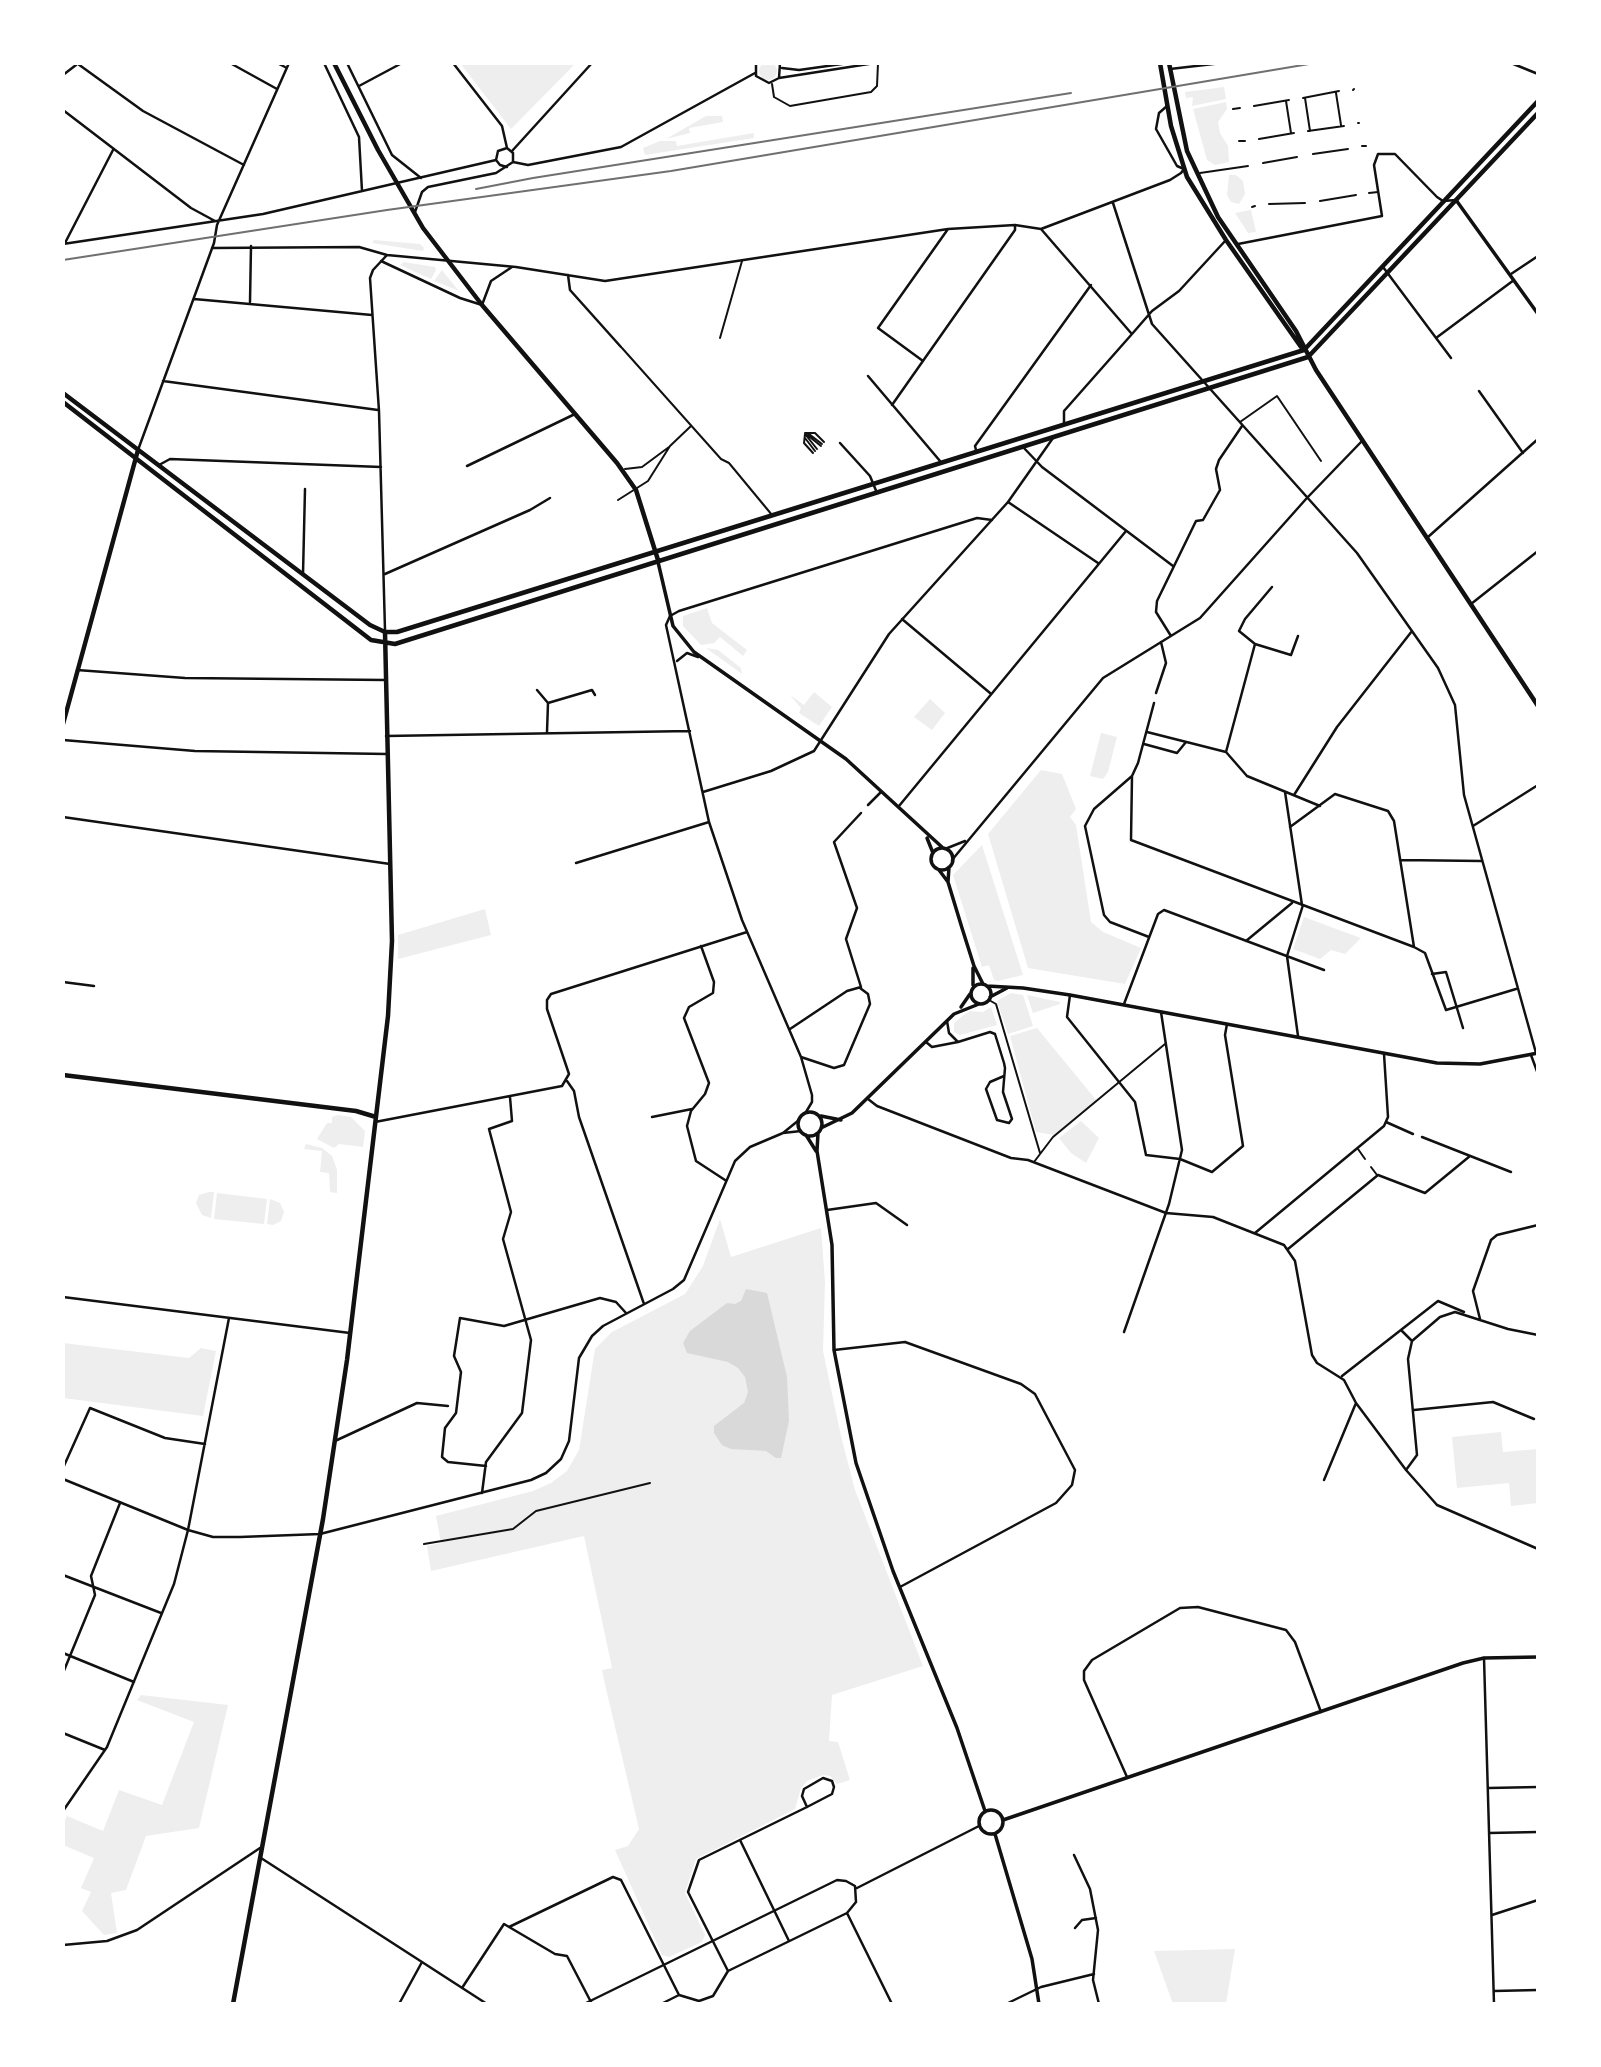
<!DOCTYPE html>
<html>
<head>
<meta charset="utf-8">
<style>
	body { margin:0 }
	#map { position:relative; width:1601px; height:2067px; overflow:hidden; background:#fff; font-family:"IBM Plex Serif",serif }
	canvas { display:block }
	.frame { position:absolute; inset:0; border:65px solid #fff; pointer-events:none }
</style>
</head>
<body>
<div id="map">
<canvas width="1601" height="2067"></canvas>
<div class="frame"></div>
</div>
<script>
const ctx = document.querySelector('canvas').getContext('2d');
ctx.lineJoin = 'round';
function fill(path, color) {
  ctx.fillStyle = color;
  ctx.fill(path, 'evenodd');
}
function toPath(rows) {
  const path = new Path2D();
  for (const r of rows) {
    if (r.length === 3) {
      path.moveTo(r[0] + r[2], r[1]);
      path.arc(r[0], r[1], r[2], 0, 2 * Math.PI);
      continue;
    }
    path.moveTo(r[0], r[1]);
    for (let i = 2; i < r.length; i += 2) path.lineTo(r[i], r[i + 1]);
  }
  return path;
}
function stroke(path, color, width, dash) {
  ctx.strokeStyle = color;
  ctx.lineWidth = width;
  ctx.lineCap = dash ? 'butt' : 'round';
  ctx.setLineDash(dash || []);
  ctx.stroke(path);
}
fill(toPath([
	[768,71,9],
	[460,63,485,64,576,63,511,129],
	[1224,87,1226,99,1192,106,1193,97,1186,98,1185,92],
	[1226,102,1227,109,1218,122,1220,133,1228,146,1229,162,1215,165,1207,160,1193,109],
	[706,116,722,116,723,122,689,128,690,133,666,139],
	[754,133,754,138,645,155,643,148,660,141,676,141,677,146],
	[1229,175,1236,175,1243,181,1245,194,1239,204,1231,202,1227,195],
	[1251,210,1256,232,1248,233,1235,213],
	[374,240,420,244,424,248,423,251,372,243],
	[404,262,435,267,436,270,431,279,400,265],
	[442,270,445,274,459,291,434,281],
	[707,608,712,623,747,650,743,656,720,637,714,643,701,645,683,626,683,616],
	[706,648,718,650,741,668,742,674],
	[814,692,832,707,819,726,799,713,801,708,790,695,804,705],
	[930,699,945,713,932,730,914,717],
	[1101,733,1117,737,1108,772,1103,779,1090,776],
	[1041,770,1062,774,1076,809,1070,817,1076,825,1091,922,1103,932,1141,948,1125,984,1028,968,988,834],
	[982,845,1023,975,998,981,994,980,989,965,982,967,953,875],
	[485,909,491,935,398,959,398,935],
	[1304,917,1339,930,1361,938,1345,954,1331,950,1320,959,1293,949],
	[1011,993,1023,995,1033,1026,1008,1034,997,1001],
	[1027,995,1060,1002,1060,1004,1033,1013],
	[991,1007,997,1025,960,1035,954,1032,954,1023,961,1017,970,1011,983,1012],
	[1037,1028,1097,1101,1055,1135,1036,1132,1010,1036],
	[338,1115,351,1117,365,1131,363,1147,339,1144,334,1148,317,1139,327,1123,332,1123,332,1117],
	[1081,1121,1099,1138,1086,1163,1071,1153,1059,1138],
	[306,1144,322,1148,332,1156,337,1170,337,1193,330,1192,329,1173,320,1172,322,1151,304,1149],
	[209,1192,214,1192,211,1218,202,1215,196,1203,199,1195],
	[217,1193,267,1199,264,1224,214,1219],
	[270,1199,280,1203,284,1212,281,1221,273,1225,267,1224],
	[720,1219,731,1257,821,1228,825,1282,823,1351,841,1436,855,1490,923,1666,832,1695,829,1741,838,1742,850,1780,837,1784,830,1776,823,1775,807,1781,801,1788,795,1809,696,1859,685,1893,705,1935,702,1942,669,1957,662,1955,615,1850,628,1846,639,1829,604,1680,602,1670,612,1668,584,1536,431,1571,427,1546,441,1543,436,1516,533,1491,551,1483,567,1471,579,1450,595,1349,612,1332,685,1294,703,1266],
	[63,1343,189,1358,201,1348,216,1351,203,1416,63,1398],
	[1501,1432,1503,1452,1538,1449,1538,1503,1511,1506,1509,1483,1457,1488,1452,1437],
	[141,1695,228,1705,199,1828,146,1836,126,1890,111,1893,117,1933,104,1935,82,1911,91,1892,81,1888,94,1858,63,1845,63,1824,67,1816,103,1831,119,1790,162,1805,194,1722,137,1700],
	[1235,1949,1226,2004,1173,2004,1154,1951]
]), '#eee');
fill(toPath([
	[746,1289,767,1293,787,1377,789,1421,781,1458,776,1458,766,1451,731,1449,722,1445,714,1433,714,1426,744,1403,748,1392,745,1377,738,1368,728,1362,687,1353,683,1343,690,1331,727,1303,735,1304,741,1301]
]), '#d9d9d9');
stroke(toPath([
	[772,84,774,97,790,106,871,92,877,86,878,63],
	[720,338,742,261],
	[622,348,721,459,729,463,772,515],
	[1240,422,1277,396,1321,461],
	[805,433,815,433,824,442],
	[805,434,804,443,813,453],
	[805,434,817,449],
	[806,434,821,446],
	[809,434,822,444],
	[805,438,815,451],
	[625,469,642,467,669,447],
	[618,500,648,481,670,446,691,426],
	[1358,1149,1365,1159],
	[1371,1167,1377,1175],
	[424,1544,513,1529,536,1511,650,1483]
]), '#111', 2);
stroke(toPath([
	[1353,90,1354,89],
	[1336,93,1341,125],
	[1303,98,1339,91],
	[1305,98,1310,131],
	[1286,101,1291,133],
	[1254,106,1289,100],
	[1233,109,1240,108],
	[1358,123,1359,123],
	[1308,131,1344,126],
	[1259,139,1294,133],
	[1239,141,1245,141],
	[1362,146,1366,146],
	[1313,154,1348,149],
	[1263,163,1297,157],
	[1200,173,1248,166],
	[1369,193,1378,192],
	[1320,201,1356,195],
	[1269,204,1305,203],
	[1252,207,1255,206],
	[989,1000,996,1004,1040,1153],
	[1034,1162,1053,1137,1165,1044]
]), '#111', 2);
stroke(toPath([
	[230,63,277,89],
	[277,63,285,67],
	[324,63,359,137,362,191],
	[347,63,392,155,421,178],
	[453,63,502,126,507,148],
	[756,63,756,76,769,83,779,78,780,63],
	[1511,63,1538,74],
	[78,64,143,111,244,165],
	[782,68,799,70,849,63],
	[1170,69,1222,63],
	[63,75,76,65],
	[779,78,875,63],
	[359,86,402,63],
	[63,110,191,208,215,221],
	[512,151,592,63],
	[496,160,498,151,507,148,513,153,513,162],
	[496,160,500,165,507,167],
	[513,162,528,165,621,147,755,73],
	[1113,203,1152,324,1357,553,1438,668,1455,705,1464,795,1536,1053],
	[415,212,422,192,428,187,496,173,513,162],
	[1041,229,1131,333],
	[65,243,113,150],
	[63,244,263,214,496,160],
	[1238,244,1382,216,1374,165,1378,154,1395,154,1437,197,1443,201,1456,200],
	[212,248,359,247,387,255,516,267,605,281,948,229,1015,225,1041,229,1170,180,1181,173,1184,169,1177,166,1156,129,1159,113,1167,106],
	[381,261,460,298,482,305,491,281,512,267],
	[1383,267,1451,358],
	[1511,274,1538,256],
	[568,275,570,290,621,347],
	[194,299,372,315],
	[250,302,251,246],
	[1436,338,1514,280],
	[923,361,878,328,948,229],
	[868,376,940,461],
	[163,381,378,410],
	[1479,391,1523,453],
	[892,405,1015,230,1015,225],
	[1064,423,1064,411,1132,334,1152,311,1179,291,1226,240],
	[840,443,870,476,877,493],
	[1023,447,1042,467,1173,566],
	[138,450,214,243,217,225,289,63],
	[976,450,975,446,1091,285],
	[159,465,170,459,381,467],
	[467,466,575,414],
	[1008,502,1098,563],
	[1428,537,1538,439],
	[303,574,305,489],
	[385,574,530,510,550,498],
	[1272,587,1245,619,1239,631,1255,644,1291,655,1298,636],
	[1471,604,1538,551],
	[902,619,990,693],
	[385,630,379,411,370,278,373,270,387,255],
	[1171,636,1156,612,1157,601,1196,521,1203,520,1220,490,1216,469,1219,460,1242,426],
	[677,661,687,653,698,657],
	[77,670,185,678,385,680],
	[537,690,548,703],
	[1156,693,1166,663,1161,642],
	[547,732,548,703,592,690,595,695],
	[1147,732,1226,752,1247,776,1320,806],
	[386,736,690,731],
	[63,740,195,751,387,754],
	[1144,744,1177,753,1186,742],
	[1226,752,1255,644],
	[1132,776,1131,840,1414,947,1425,953,1446,1010,1516,989],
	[703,792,771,771,814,751,889,634,1008,502,1053,438],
	[1285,792,1302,905],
	[1294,795,1337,727,1412,631],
	[868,805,881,792],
	[899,806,1126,531],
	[63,817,390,864],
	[1473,826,1538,785],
	[1290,827,1335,794,1388,811,1394,821,1414,947],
	[945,849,965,841],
	[952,860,1103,678,1200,618,1306,499,1362,441],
	[1400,860,1481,861],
	[576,863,709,822],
	[1149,937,1110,922,1104,915,1085,826,1094,809,1132,776,1138,763,1154,703],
	[1246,941,1292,903],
	[701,946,714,982,713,993,689,1007,684,1018,709,1083,705,1094,691,1111,687,1126,696,1161,725,1180],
	[1432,974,1446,972,1463,1028],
	[63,982,94,986],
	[1070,995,1067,1017,1135,1102,1146,1155,1180,1159,1212,1172,1243,1146,1225,1035,1227,1024],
	[1124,1004,1158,914,1164,910,1324,970],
	[947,1021,949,1033,958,1042,990,1032,995,1034,1004,1063,1005,1068,1003,1092,1012,1119,1009,1123,997,1120,986,1089,990,1082,1004,1076],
	[790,1029,847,991,861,987,846,939,857,908,834,842,861,813],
	[1298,1036,1287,956,1303,905],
	[926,1042,932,1047,958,1042],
	[1531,1055,1538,1074],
	[801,1057,834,1068,844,1065,870,1004,868,994,860,988],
	[567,1081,574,1091,579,1117,644,1304],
	[868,1099,877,1106,1011,1158,1028,1160,1166,1213,1213,1217,1284,1245,1295,1261,1312,1355,1317,1363,1344,1380,1356,1403,1406,1470],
	[806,1112,812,1102,812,1095,801,1057,742,920,709,822,666,625,670,616,679,611,977,518,992,520],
	[652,1117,692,1109],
	[375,1122,562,1086,569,1074,547,1009,547,1000,551,994,747,932],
	[1386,1122,1413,1134],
	[783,1133,801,1131],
	[1422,1137,1511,1172],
	[827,1210,876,1203,907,1225],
	[1255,1233,1384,1126,1388,1117,1384,1054],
	[1288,1249,1378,1175,1425,1193,1470,1156],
	[63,1297,350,1333],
	[1480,1319,1473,1291,1491,1240,1497,1235,1538,1225],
	[1401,1330,1412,1341,1440,1317,1455,1312,1508,1329,1538,1335],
	[1124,1332,1169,1204,1182,1150,1161,1012],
	[1412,1341,1408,1359,1417,1455,1406,1470,1437,1505,1538,1549],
	[834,1350,905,1342,1021,1384,1035,1394,1075,1470,1072,1485,1056,1503,900,1587],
	[1342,1376,1438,1301,1464,1312],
	[1414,1410,1493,1402,1534,1419],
	[335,1441,417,1403,448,1406],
	[486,1466,448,1462,442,1457,445,1428,456,1413,461,1372,454,1356,460,1318,504,1326,600,1298,616,1302,626,1313],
	[63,1468,90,1408,165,1438,205,1444],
	[63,1479,188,1530,213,1537,240,1537,320,1534,531,1480,546,1473,561,1459,569,1441,579,1358,592,1336,603,1326,673,1289,684,1280,735,1161,750,1147,783,1133,799,1120],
	[1324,1480,1356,1403],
	[482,1493,486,1462,522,1413,531,1340,503,1239,511,1212,489,1129,512,1121,510,1097],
	[63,1575,161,1613],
	[63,1653,134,1682],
	[1484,1658,1494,2004],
	[63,1673,95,1595,91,1576,120,1503],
	[63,1733,105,1750],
	[1127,1777,1084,1680,1084,1671,1092,1660,1180,1608,1198,1607,1286,1630,1295,1642,1321,1712],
	[1489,1788,1538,1787],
	[63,1811,107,1747,174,1584,188,1530,229,1318],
	[1489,1833,1538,1832],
	[740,1840,789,1941],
	[1074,1855,1090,1889,1098,1930,1093,1980,1099,2004],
	[261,1858,487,2004],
	[857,1888,979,1826],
	[847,1913,892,2004],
	[1492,1915,1538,1900],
	[509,1927,613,1877,621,1880,679,1995],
	[1075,1928,1082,1920,1096,1918],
	[63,1945,107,1941,137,1930,260,1848],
	[728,1971,688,1892,699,1860,807,1807,832,1794,834,1787,832,1781,823,1778,804,1789,802,1796,807,1807],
	[462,1988,504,1924,555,1954,567,1956,592,2004],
	[1494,1991,1538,1990],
	[399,2004,422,1962],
	[584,2004,837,1880,846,1881,855,1886,856,1902,847,1913,728,1971,713,1996,699,2001,679,1995,661,2004],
	[1006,2004,1041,1987,1094,1974]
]), '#111', 2.5);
stroke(toPath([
	[1456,200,1538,314],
	[658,562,673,626,694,652,846,759,943,848],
	[927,838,933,853],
	[942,859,11],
	[949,867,948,882,962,928,974,966,983,984],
	[939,870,948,882],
	[973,968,973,985],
	[981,994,10],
	[987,986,1023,988,1070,995,1437,1063,1480,1064,1538,1053],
	[990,997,1007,988],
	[961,1007,970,994],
	[810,1124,12],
	[821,1116,841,1120],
	[821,1128,852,1113,954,1014,979,1004],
	[818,1133,817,1151,832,1245,834,1350,856,1463,893,1571,957,1728,985,1811],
	[806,1135,816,1151],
	[991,1822,12],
	[1003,1820,1463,1663,1484,1658,1538,1657],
	[995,1834,1032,1959,1039,2004]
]), '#111', 3.5);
stroke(toPath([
	[334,63,378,150,423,228,482,305,617,463,636,490,658,560],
	[1160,63,1171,126,1187,177,1226,240,1301,347],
	[1169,63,1187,151,1218,217,1296,331,1316,370,1538,706],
	[63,393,370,625,385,632,397,632,1304,350,1538,101],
	[63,402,371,640,395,644,1308,357,1538,113],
	[63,724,138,450],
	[63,1075,356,1111,376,1117],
	[233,2004,323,1519,347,1360,388,1016,392,941,385,632]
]), '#111', 4.5);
stroke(toPath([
	[476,189,533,178,1071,93],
	[63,260,387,210,671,171,1315,63]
]), '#707070', 2);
</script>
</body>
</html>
